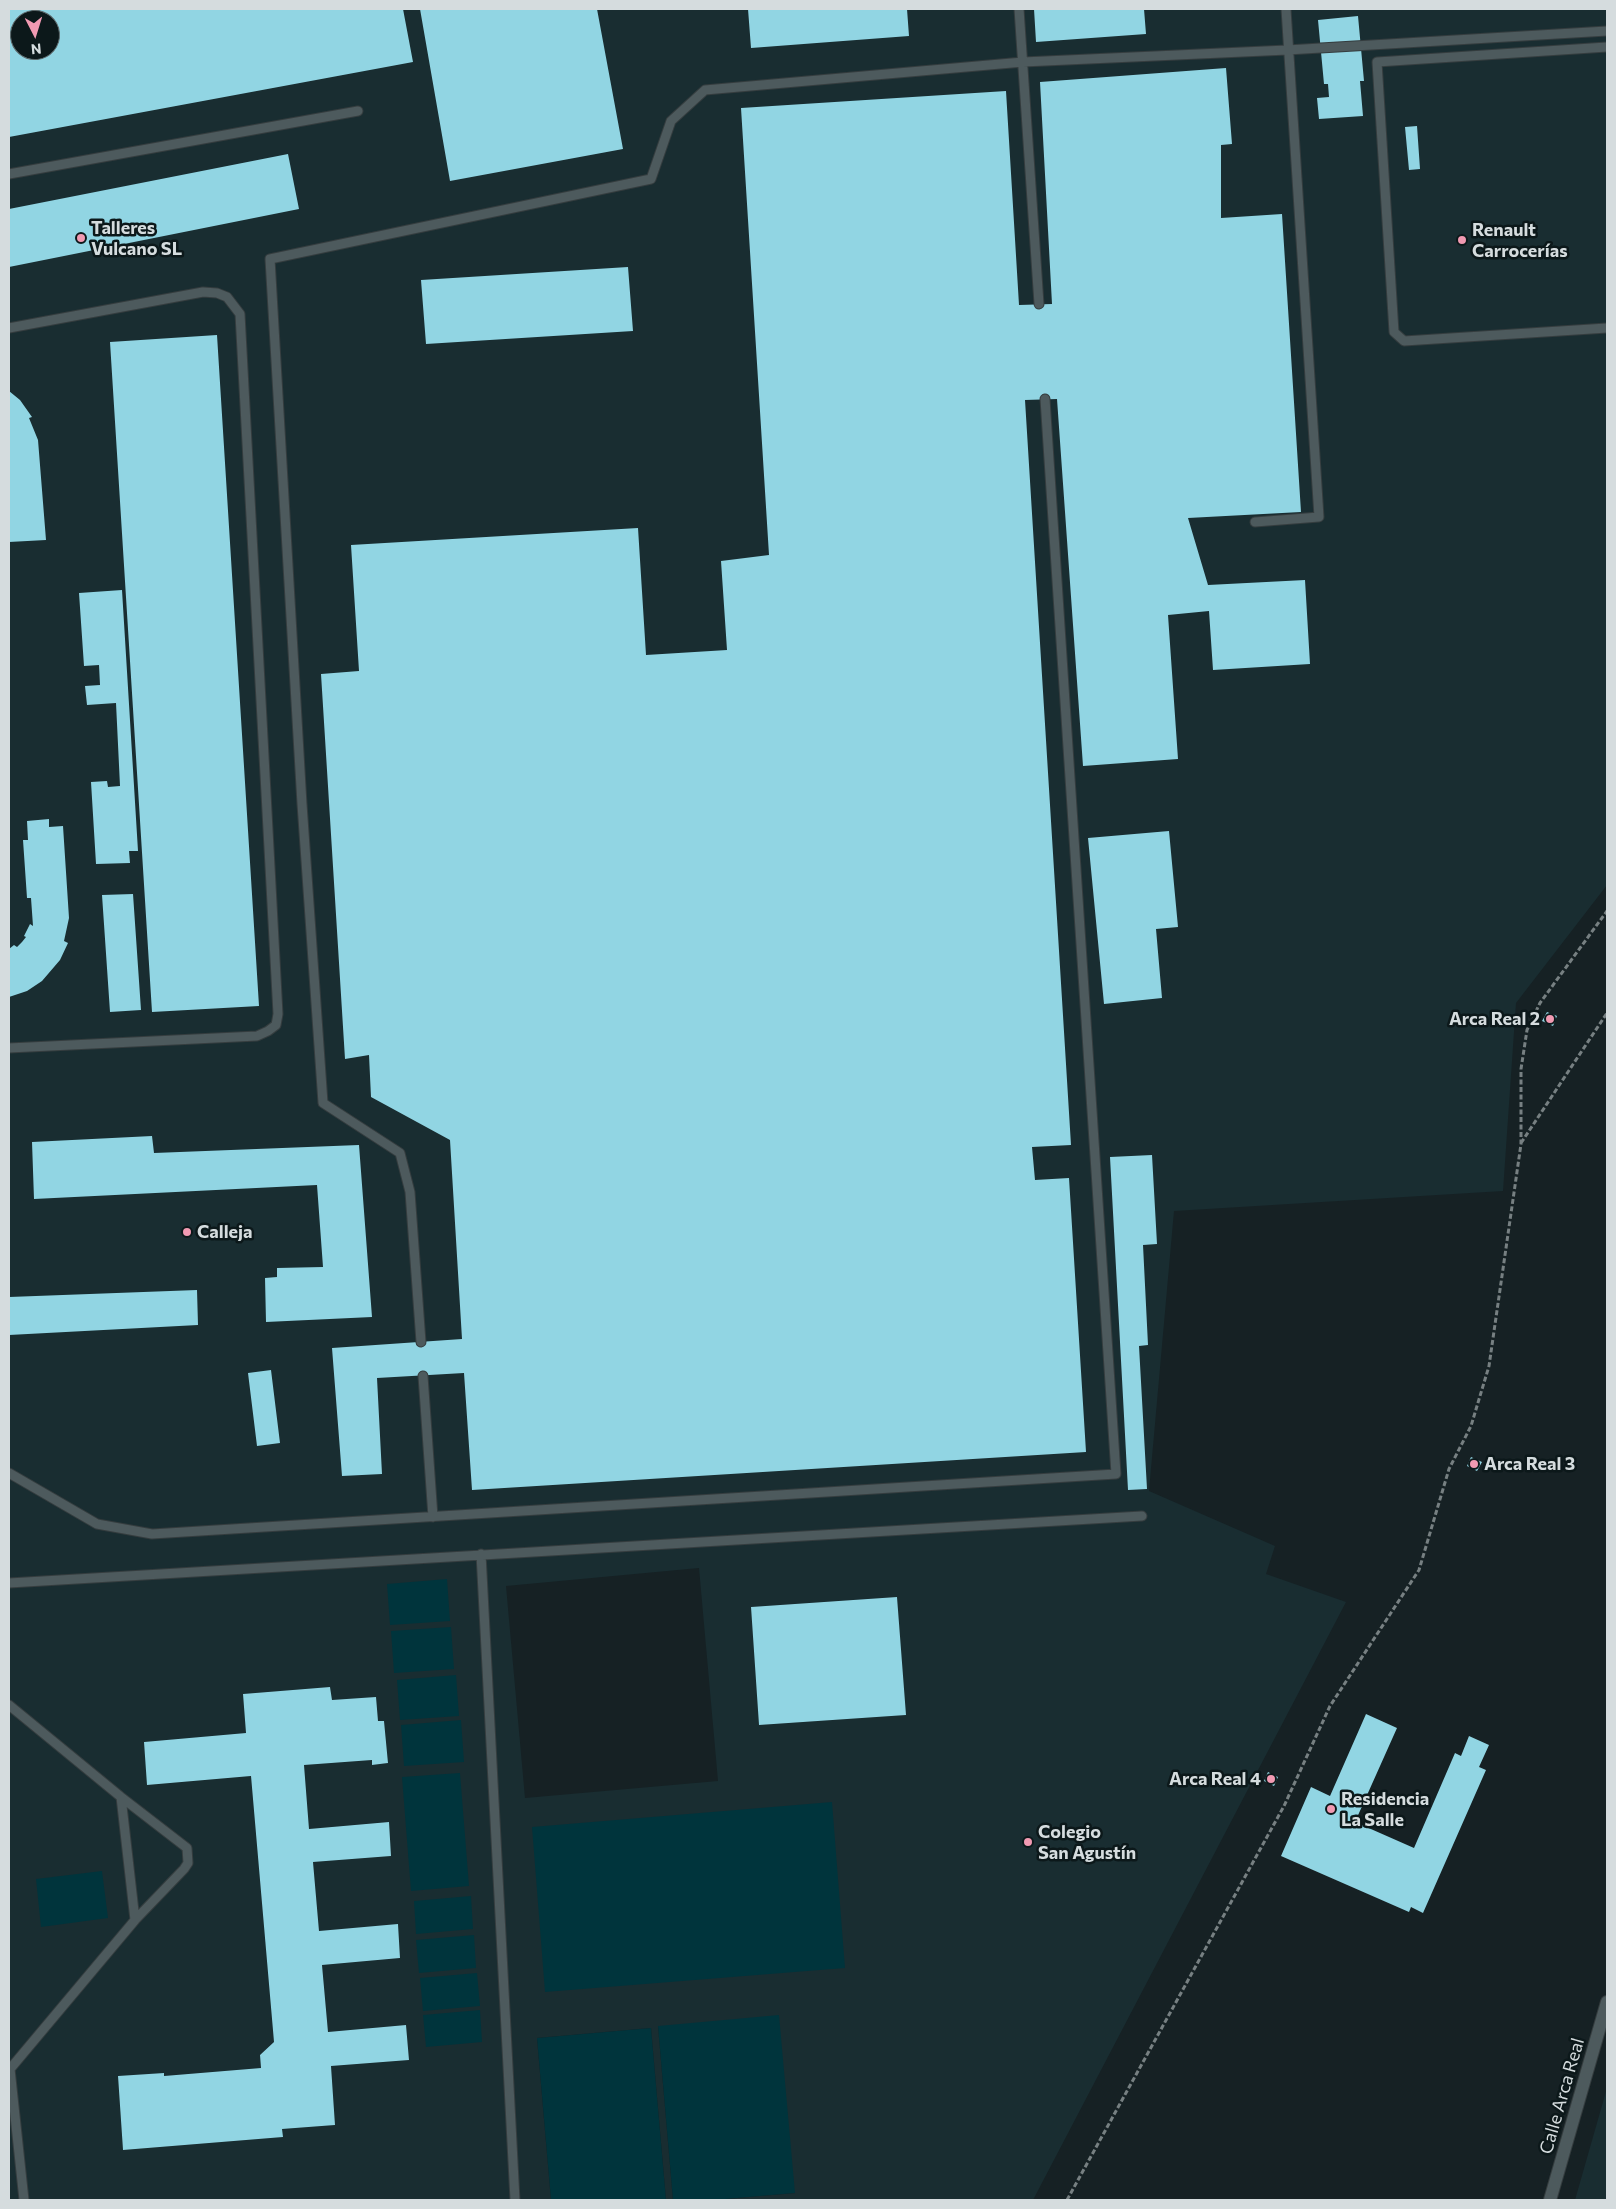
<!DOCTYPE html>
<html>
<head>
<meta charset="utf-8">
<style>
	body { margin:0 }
	#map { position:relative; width:1616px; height:2209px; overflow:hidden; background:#162124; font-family:Commissioner,sans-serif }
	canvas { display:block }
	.frame { position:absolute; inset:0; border:10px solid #d5dcde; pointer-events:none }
	.north { position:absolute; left:10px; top:10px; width:50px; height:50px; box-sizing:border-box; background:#0c181a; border:1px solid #5c6668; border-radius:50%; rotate:175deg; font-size:14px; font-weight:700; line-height:20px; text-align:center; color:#d5dcde }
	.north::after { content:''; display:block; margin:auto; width:18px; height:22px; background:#f19ab2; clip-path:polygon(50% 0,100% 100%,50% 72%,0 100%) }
</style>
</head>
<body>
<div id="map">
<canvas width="1616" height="2209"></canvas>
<div class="frame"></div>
<div class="north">N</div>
</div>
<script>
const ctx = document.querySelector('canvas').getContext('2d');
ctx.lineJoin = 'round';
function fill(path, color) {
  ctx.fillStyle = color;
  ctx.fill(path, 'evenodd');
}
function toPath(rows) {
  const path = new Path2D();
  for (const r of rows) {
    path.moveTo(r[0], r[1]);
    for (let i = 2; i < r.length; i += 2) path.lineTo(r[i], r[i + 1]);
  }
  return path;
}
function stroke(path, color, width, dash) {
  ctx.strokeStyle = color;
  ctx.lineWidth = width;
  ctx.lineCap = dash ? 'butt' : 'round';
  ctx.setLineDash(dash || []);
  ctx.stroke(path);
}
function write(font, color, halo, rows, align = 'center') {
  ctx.font = font + ' Commissioner,sans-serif';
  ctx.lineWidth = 5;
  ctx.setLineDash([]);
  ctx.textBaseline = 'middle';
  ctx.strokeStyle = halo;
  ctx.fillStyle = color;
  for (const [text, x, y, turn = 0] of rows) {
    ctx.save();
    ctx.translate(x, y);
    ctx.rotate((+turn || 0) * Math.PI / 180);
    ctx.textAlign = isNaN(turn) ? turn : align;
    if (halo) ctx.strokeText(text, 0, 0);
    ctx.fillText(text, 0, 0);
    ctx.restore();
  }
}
fill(toPath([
	[9,9,1607,9,1607,885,1516,1003,1503,1191,1174,1211,1149,1491,1275,1546,1266,1574,1346,1602,1033,2200,714,2200,795,2193,658,2026,673,2200,666,2200,651,2028,537,2038,551,2200,9,2200],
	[20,20,50,20,50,50,20,50],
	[699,1568,718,1781,525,1798,506,1586],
	[897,1597,905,1715,759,1725,751,1607],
	[330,1687,332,1700,378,1721,384,1721,388,1763,373,1765,372,1760,304,1765,309,1829,388,1822,391,1856,313,1862,319,1931,398,1925,400,1958,322,1965,328,2032,406,2025,409,2060,331,2066,335,2125,282,2129,282,2137,123,2150,118,2077,164,2073,164,2076,261,2068,260,2055,274,2042,251,1776,148,1785,144,1742,246,1733,243,1694],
	[1607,2088,1607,2200,1575,2200]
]), '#192d31');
fill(toPath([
	[447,1579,450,1621,390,1625,387,1584],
	[451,1627,454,1669,394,1673,391,1631],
	[456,1675,459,1716,400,1720,397,1680],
	[461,1720,464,1762,404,1766,401,1725],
	[460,1773,469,1886,411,1891,402,1777],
	[832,1802,845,1968,545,1992,532,1827],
	[102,1871,108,1918,41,1927,36,1879],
	[471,1896,473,1929,416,1934,414,1901],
	[474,1935,476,1968,419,1973,416,1940],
	[477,1973,480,2006,423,2011,420,1978],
	[480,2010,482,2042,426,2047,423,2015],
	[779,2015,795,2193,714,2200,673,2200,658,2026],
	[651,2028,666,2200,551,2200,537,2038]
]), '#00343c');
fill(toPath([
	[9,9,403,9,413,62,9,137],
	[20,20,50,20,50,50,20,50],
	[420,9,597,9,623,149,450,181],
	[748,9,907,9,909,36,751,48],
	[1034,9,1144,9,1146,34,1036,42],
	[1358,16,1364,81,1360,81,1363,116,1319,119,1317,98,1329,97,1328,84,1324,84,1318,20],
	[1226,68,1232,144,1221,145,1221,218,1282,214,1301,512,1188,518,1208,585,1305,580,1310,664,1213,670,1209,611,1168,615,1178,759,1083,766,1057,399,1025,400,1071,1145,1032,1147,1035,1180,1069,1178,1086,1452,472,1490,464,1373,377,1378,382,1474,342,1476,332,1348,462,1339,450,1140,371,1097,369,1055,345,1059,321,674,359,671,351,545,638,528,646,655,727,650,721,561,769,555,741,108,1006,91,1019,305,1052,304,1040,82],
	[1417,126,1420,169,1409,170,1405,127],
	[288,154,299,209,9,267,9,209],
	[628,267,633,331,426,344,421,280],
	[217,335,259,1006,152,1012,110,342],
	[9,391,20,400,32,417,29,418,38,440,46,540,9,542],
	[122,590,138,851,129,851,130,863,96,864,91,782,107,781,108,787,120,786,116,703,87,705,85,686,100,685,99,665,84,666,79,593],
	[49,819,49,827,63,826,69,918,64,941,68,943,60,960,42,981,27,991,9,997,9,949,14,945,17,947,22,942,26,937,24,936,30,924,33,926,31,898,27,898,23,840,28,840,27,821],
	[1169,831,1178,927,1156,929,1162,998,1104,1004,1088,838],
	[133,894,141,1010,110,1012,102,895],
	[1547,1012,1557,1016,1553,1026,1542,1021],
	[152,1136,154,1153,359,1145,372,1317,266,1322,265,1278,277,1277,277,1268,323,1267,317,1185,34,1199,32,1142],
	[1152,1155,1157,1244,1143,1245,1148,1345,1139,1346,1147,1489,1128,1490,1110,1157],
	[197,1290,198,1325,9,1335,9,1297],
	[271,1370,280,1443,257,1446,248,1373],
	[1471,1457,1482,1462,1477,1471,1467,1466],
	[897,1597,906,1715,759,1725,751,1607],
	[330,1687,332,1700,376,1697,378,1721,384,1721,388,1763,372,1765,372,1760,304,1765,309,1829,389,1822,391,1856,313,1862,319,1931,398,1924,400,1958,322,1965,328,2032,406,2025,409,2060,331,2066,335,2125,282,2129,283,2137,123,2150,118,2076,164,2073,164,2076,261,2068,260,2055,274,2042,251,1776,147,1785,144,1742,246,1733,243,1694],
	[1366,1714,1397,1728,1355,1822,1414,1848,1455,1753,1461,1756,1469,1736,1489,1745,1479,1767,1486,1770,1423,1913,1411,1907,1409,1912,1281,1856,1311,1787,1330,1796],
	[1268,1772,1278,1777,1274,1786,1264,1781]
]), '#91d5e3');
const lane = toPath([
	[1019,9,1039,304],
	[1607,47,1377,62,1394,332,1404,341,1607,328],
	[9,174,358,111],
	[9,328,203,292,217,293,227,297,240,314,278,1014,276,1025,268,1031,257,1036,9,1048],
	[1255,522,1319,517,1286,9],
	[421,1342,410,1192,400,1153,323,1103,302,804,270,259,651,179,671,121,705,90,1023,62,1287,50,1607,31],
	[423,1376,433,1517],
	[9,1473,97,1524,152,1534,1116,1474,1045,399],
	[481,1554,515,2200],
	[9,1583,1142,1516],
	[9,1705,121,1797,187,1848,188,1863,184,1869,135,1920],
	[24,2200,10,2069,135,1920,121,1797]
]);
const secondary = toPath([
	[1550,2200,1607,2002]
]);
stroke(lane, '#353d3f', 11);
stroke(secondary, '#353d3f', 14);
stroke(toPath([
	[1521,1143,1607,1013],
	[1067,2200,1284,1806,1330,1706,1419,1570,1449,1469,1471,1426,1489,1366,1521,1144,1521,1069,1527,1030,1540,1003,1607,911]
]), '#778082', 3, [5, 2.5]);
stroke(lane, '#4d5a5d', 9);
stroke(secondary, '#4d5a5d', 12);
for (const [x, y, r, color] of [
	[81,238,5,"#f19ab2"],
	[1462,240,5,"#f19ab2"],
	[1550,1019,5,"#f19ab2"],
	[187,1232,5,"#f19ab2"],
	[1474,1464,5,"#f19ab2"],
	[1271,1779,5,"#f19ab2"],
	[1331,1809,5,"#f19ab2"],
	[1028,1842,5,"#f19ab2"]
]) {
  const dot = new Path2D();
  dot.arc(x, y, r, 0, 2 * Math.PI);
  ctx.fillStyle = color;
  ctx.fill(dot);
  stroke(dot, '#0c181a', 2);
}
write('bold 18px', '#d5dcde', '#0c181a', [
	["Talleres",91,228],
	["Vulcano SL",91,249],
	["Renault",1472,230],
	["Carrocerías",1472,251],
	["Arca Real 2",1540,1019,"right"],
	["Calleja",197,1232],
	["Arca Real 3",1484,1464],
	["Arca Real 4",1261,1779,"right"],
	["Residencia",1341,1799],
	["La Salle",1341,1820],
	["Colegio",1038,1832],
	["San Agustín",1038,1853]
], 'left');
write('18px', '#d5dcde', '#0c181a', [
	["Calle Arca Real",1562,2096,-74]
]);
</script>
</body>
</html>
